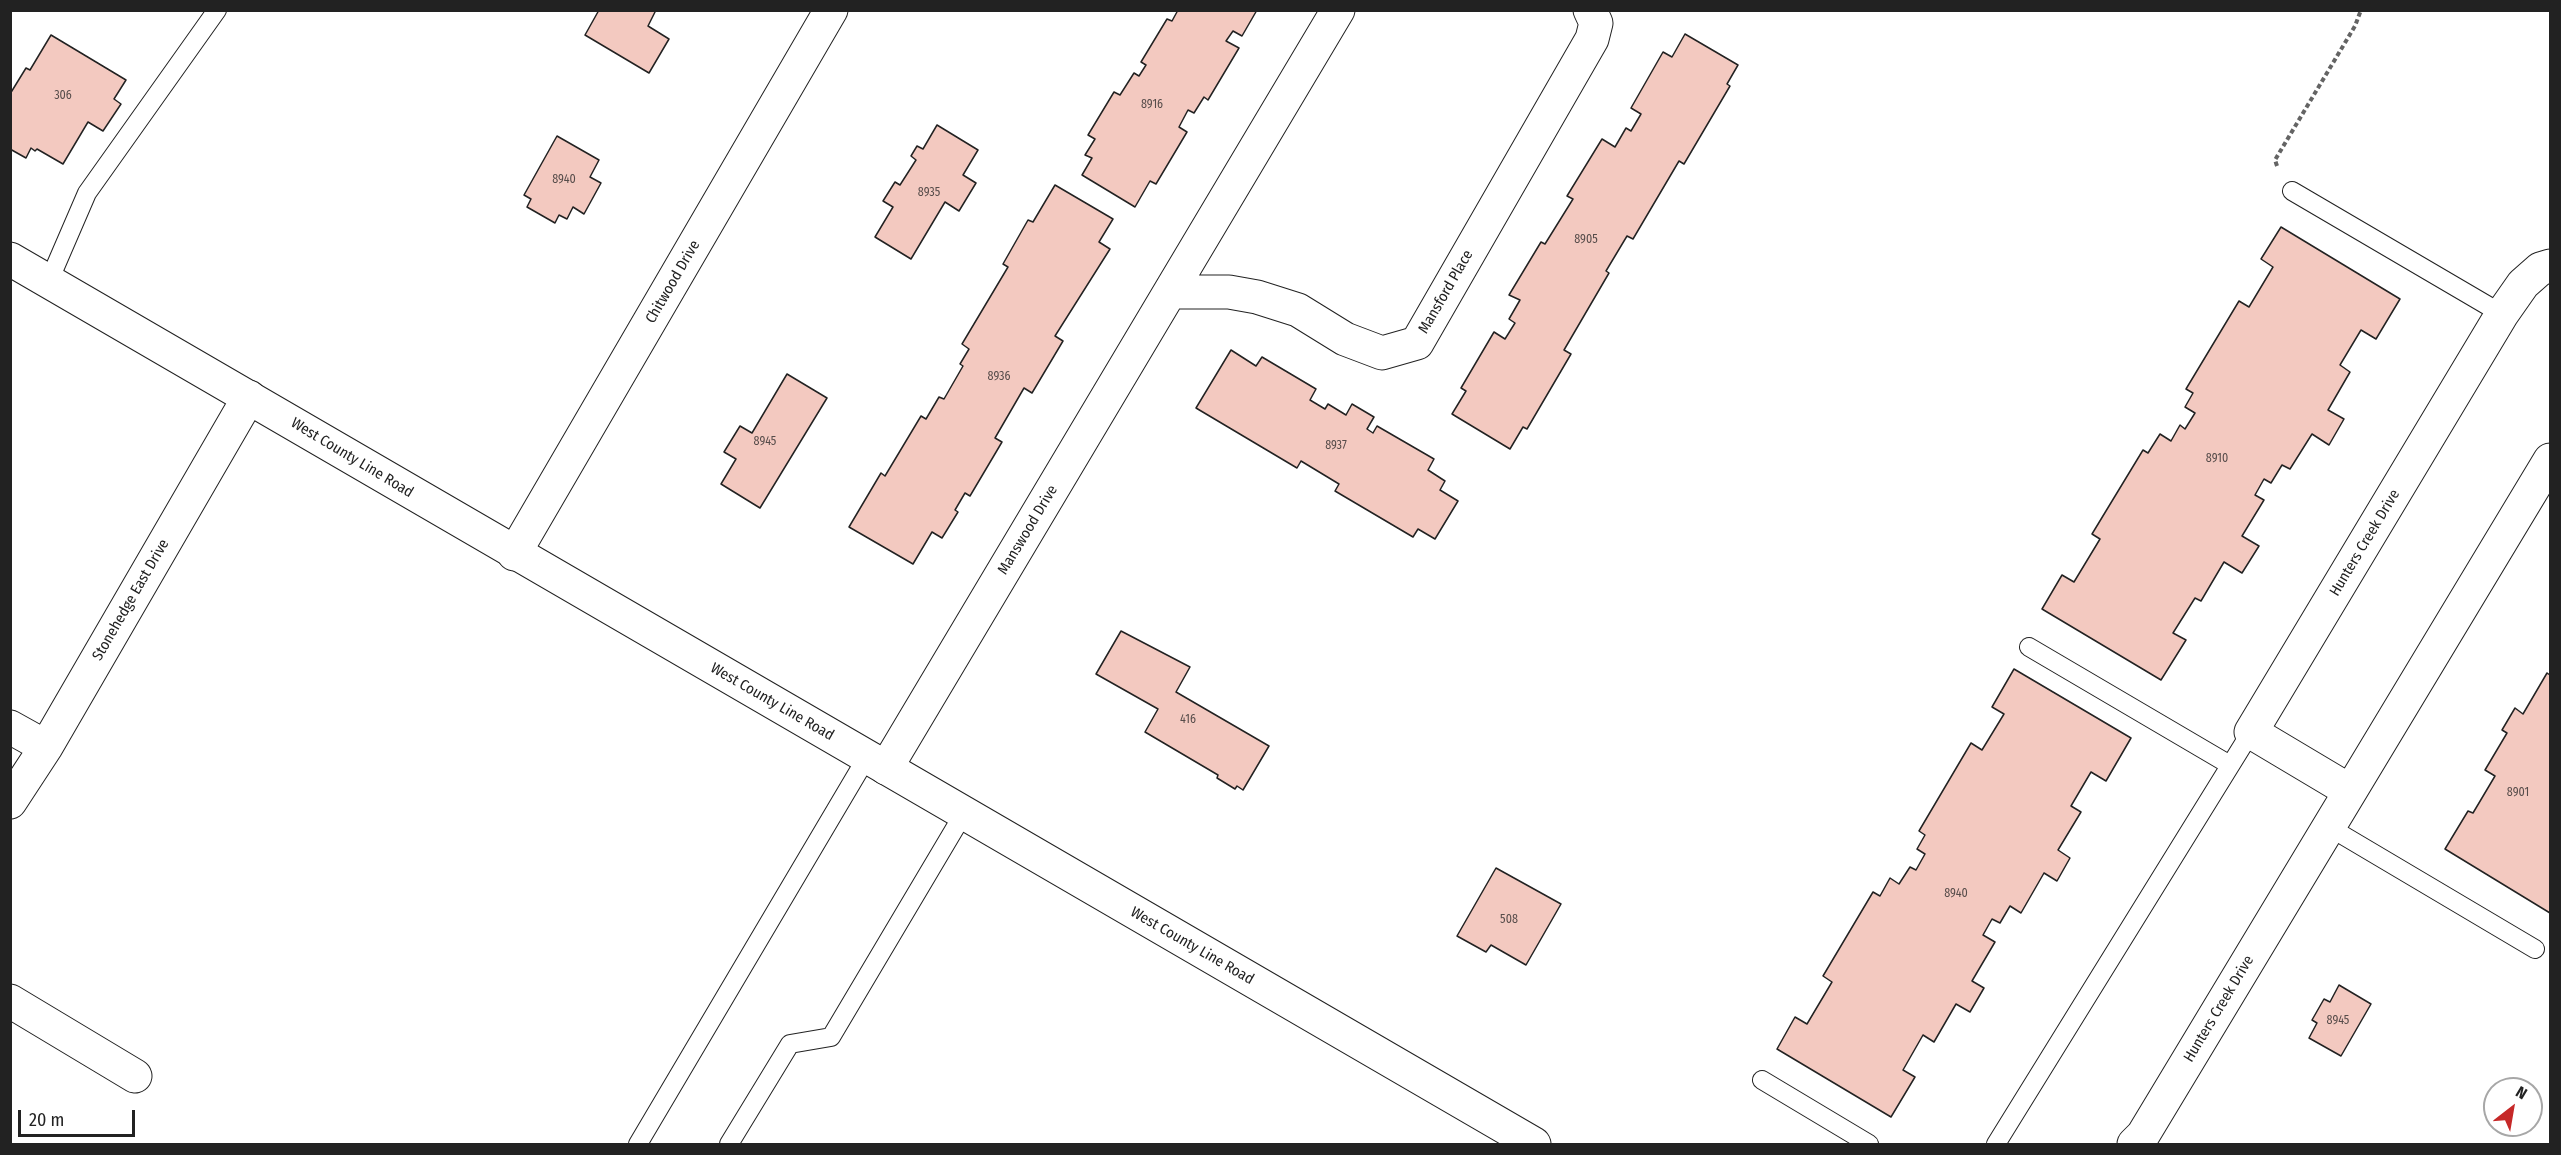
<!DOCTYPE html>
<html>
<head>
<meta charset="utf-8">
<style>
	body { margin:0 }
	#map { position:relative; width:2561px; height:1155px; overflow:hidden; background:#fff; font-family:"Fira Sans Condensed",sans-serif }
	canvas { display:block }
	.frame { position:absolute; inset:0; border:12px solid #222; pointer-events:none }
	.north { position:absolute; left:2483px; top:1077px; width:60px; height:60px; box-sizing:border-box; background:#fff; border:2px solid #a7a7a7; border-radius:50%; rotate:31deg; font-size:16px; font-weight:700; line-height:24px; text-align:center; color:#222 }
	.north::after { content:''; display:block; margin:auto; width:21px; height:27px; background:#c62828; clip-path:polygon(50% 0,100% 100%,50% 72%,0 100%) }
	.scale { position:absolute; left:18px; top:1110px; width:117px; height:27px; box-sizing:border-box; border:3px solid #222; border-top:0; padding-left:8px; font-size:18px; line-height:21px; white-space:nowrap; color:#222; -webkit-text-stroke:4px #fff; paint-order:stroke }
</style>
</head>
<body>
<div id="map">
<canvas width="2561" height="1155"></canvas>
<div class="frame"></div>
<div class="north">N</div>
<div class="scale">20 m</div>
</div>
<script>
const ctx = document.querySelector('canvas').getContext('2d');
ctx.lineJoin = 'round';
function fill(path, color) {
  ctx.fillStyle = color;
  ctx.fill(path, 'evenodd');
}
function toPath(rows) {
  const path = new Path2D();
  for (const r of rows) {
    path.moveTo(r[0], r[1]);
    for (let i = 2; i < r.length; i += 2) path.lineTo(r[i], r[i + 1]);
  }
  return path;
}
function stroke(path, color, width, dash) {
  ctx.strokeStyle = color;
  ctx.lineWidth = width;
  ctx.lineCap = dash ? 'butt' : 'round';
  ctx.setLineDash(dash || []);
  ctx.stroke(path);
}
function write(font, color, halo, rows, align = 'center') {
  ctx.font = font + ' "Fira Sans Condensed",sans-serif';
  ctx.lineWidth = 4.5;
  ctx.setLineDash([]);
  ctx.textBaseline = 'middle';
  ctx.strokeStyle = halo;
  ctx.fillStyle = color;
  for (const [text, x, y, turn = 0] of rows) {
    ctx.save();
    ctx.translate(x, y);
    ctx.rotate((+turn || 0) * Math.PI / 180);
    ctx.textAlign = isNaN(turn) ? turn : align;
    if (halo) ctx.strokeText(text, 0, 0);
    ctx.fillText(text, 0, 0);
    ctx.restore();
  }
}
const building = toPath([
	[599,10,656,10,648,26,669,39,649,73,585,35,599,10],
	[1178,10,1257,10,1242,36,1233,31,1226,41,1239,48,1208,100,1204,97,1194,113,1188,110,1179,127,1187,132,1156,184,1150,181,1135,207,1082,175,1092,158,1085,155,1095,139,1088,135,1114,92,1120,95,1134,73,1139,76,1146,65,1141,62,1167,19,1172,21,1178,10],
	[1685,34,1738,65,1727,84,1730,86,1684,164,1679,161,1633,239,1627,236,1606,271,1609,273,1564,350,1571,354,1527,429,1523,427,1510,449,1452,414,1466,391,1461,388,1494,332,1505,339,1515,323,1509,319,1520,300,1509,295,1541,242,1545,244,1573,199,1567,196,1602,139,1615,147,1626,128,1631,131,1641,114,1631,108,1663,52,1672,57,1685,34],
	[51,35,126,80,114,99,121,104,103,131,88,122,63,164,37,149,35,151,31,148,26,158,10,149,10,94,26,68,30,70,51,35],
	[937,125,978,150,963,175,976,183,959,211,945,202,911,259,875,237,893,207,883,201,895,182,900,185,916,160,911,156,917,146,923,149,937,125],
	[557,136,599,160,590,177,601,183,584,214,573,207,567,219,559,215,555,223,527,207,531,199,524,195,557,136],
	[1055,185,1113,219,1099,242,1110,249,1055,336,1063,341,1032,393,1024,388,995,438,1002,442,970,496,965,493,955,510,958,512,942,538,932,532,913,564,849,527,881,473,885,476,921,416,926,419,939,397,944,399,963,366,960,364,969,349,962,344,1008,267,1003,264,1028,220,1033,222,1055,185],
	[2281,227,2400,299,2376,339,2361,330,2340,365,2350,372,2328,410,2344,419,2329,445,2312,434,2290,469,2282,465,2271,483,2264,479,2255,495,2264,500,2242,536,2259,546,2242,573,2224,562,2201,601,2195,598,2173,633,2186,640,2161,680,2042,609,2062,575,2074,582,2100,539,2092,534,2143,450,2148,453,2160,434,2171,441,2180,425,2185,429,2195,413,2185,407,2193,393,2186,389,2239,301,2249,307,2273,267,2261,259,2281,227],
	[1231,350,1256,366,1262,357,1316,389,1310,400,1325,409,1328,404,1346,415,1352,404,1374,417,1367,429,1373,433,1377,426,1434,459,1428,470,1445,481,1440,490,1458,501,1435,539,1418,529,1413,537,1335,491,1339,484,1301,461,1297,468,1196,408,1231,350],
	[787,374,827,398,760,508,721,484,736,459,724,452,740,426,752,433,787,374],
	[1121,631,1190,667,1176,692,1269,746,1243,790,1237,786,1235,789,1217,778,1218,775,1145,732,1158,709,1096,674,1121,631],
	[2014,669,2131,738,2106,781,2091,772,2071,806,2081,812,2058,850,2070,858,2057,881,2044,873,2021,913,2010,906,2000,923,1992,919,1983,935,1995,942,1972,981,1984,988,1970,1012,1956,1004,1934,1042,1923,1035,1903,1070,1915,1077,1891,1117,1777,1049,1795,1017,1807,1024,1832,982,1823,976,1873,892,1880,896,1890,878,1899,884,1910,867,1916,870,1925,854,1917,849,1925,835,1919,831,1971,743,1982,750,2004,714,1992,707,2014,669],
	[2547,673,2550,675,2550,913,2445,849,2468,811,2473,813,2495,776,2485,770,2507,733,2502,730,2515,708,2523,714,2547,673],
	[1496,868,1561,904,1526,965,1491,945,1486,952,1457,936,1496,868],
	[2339,985,2371,1004,2341,1056,2309,1038,2317,1023,2312,1020,2324,999,2330,1002,2339,985]
]);
fill(building, '#f3c9c0');
stroke(building, '#222', 1.5);
const lane = toPath([
	[2292,191,2502,314],
	[49,281,87,193,217,10],
	[2029,647,2230,765],
	[2329,827,2535,949],
	[1762,1080,1869,1144],
	[638,1144,867,757],
	[729,1144,790,1044,831,1037,964,813],
	[1996,1144,2251,732]
]);
const street = toPath([
	[1170,292,1229,292,1257,297,1298,310,1345,339,1382,353,1417,343,1592,39,1596,23,1590,10],
	[514,554,831,10],
	[10,727,46,747],
	[886,768,1338,10],
	[2350,791,2251,732,2502,314,2523,284,2540,269,2550,266],
	[10,802,46,747,249,397],
	[10,1001,135,1076],
	[2134,1144,2143,1135,2550,460]
]);
const primary = toPath([
	[10,259,1534,1144]
]);
stroke(lane, '#222', 20);
stroke(street, '#222', 35);
stroke(primary, '#222', 35);
stroke(toPath([
	[2277,166,2275,160,2355,26,2361,10]
]), '#646464', 4, [4.5, 3]);
stroke(lane, '#fff', 18);
stroke(street, '#fff', 33);
stroke(primary, '#fff', 33);
write('12px', '#564c4a', null, [
	["306",63,96],
	["8916",1152,105],
	["8940",564,180],
	["8935",929,193],
	["8905",1586,240],
	["8936",999,377],
	["8945",765,442],
	["8937",1336,446],
	["8910",2217,459],
	["416",1188,720],
	["8901",2518,793],
	["8940",1956,894],
	["508",1509,920],
	["8945",2338,1021]
]);
write('15px', '#222', '#fff', [
	["Chitwood Drive",673,282,-60],
	["Mansford Place",1446,292,-60],
	["West County Line Road",352,458,31],
	["Manswood Drive",1028,530,-59],
	["Hunters Creek Drive",2365,543,-59],
	["Stonehedge East Drive",131,600,-60],
	["West County Line Road",772,702,30],
	["West County Line Road",1192,946,30],
	["Hunters Creek Drive",2219,1009,-59]
]);
</script>
</body>
</html>
